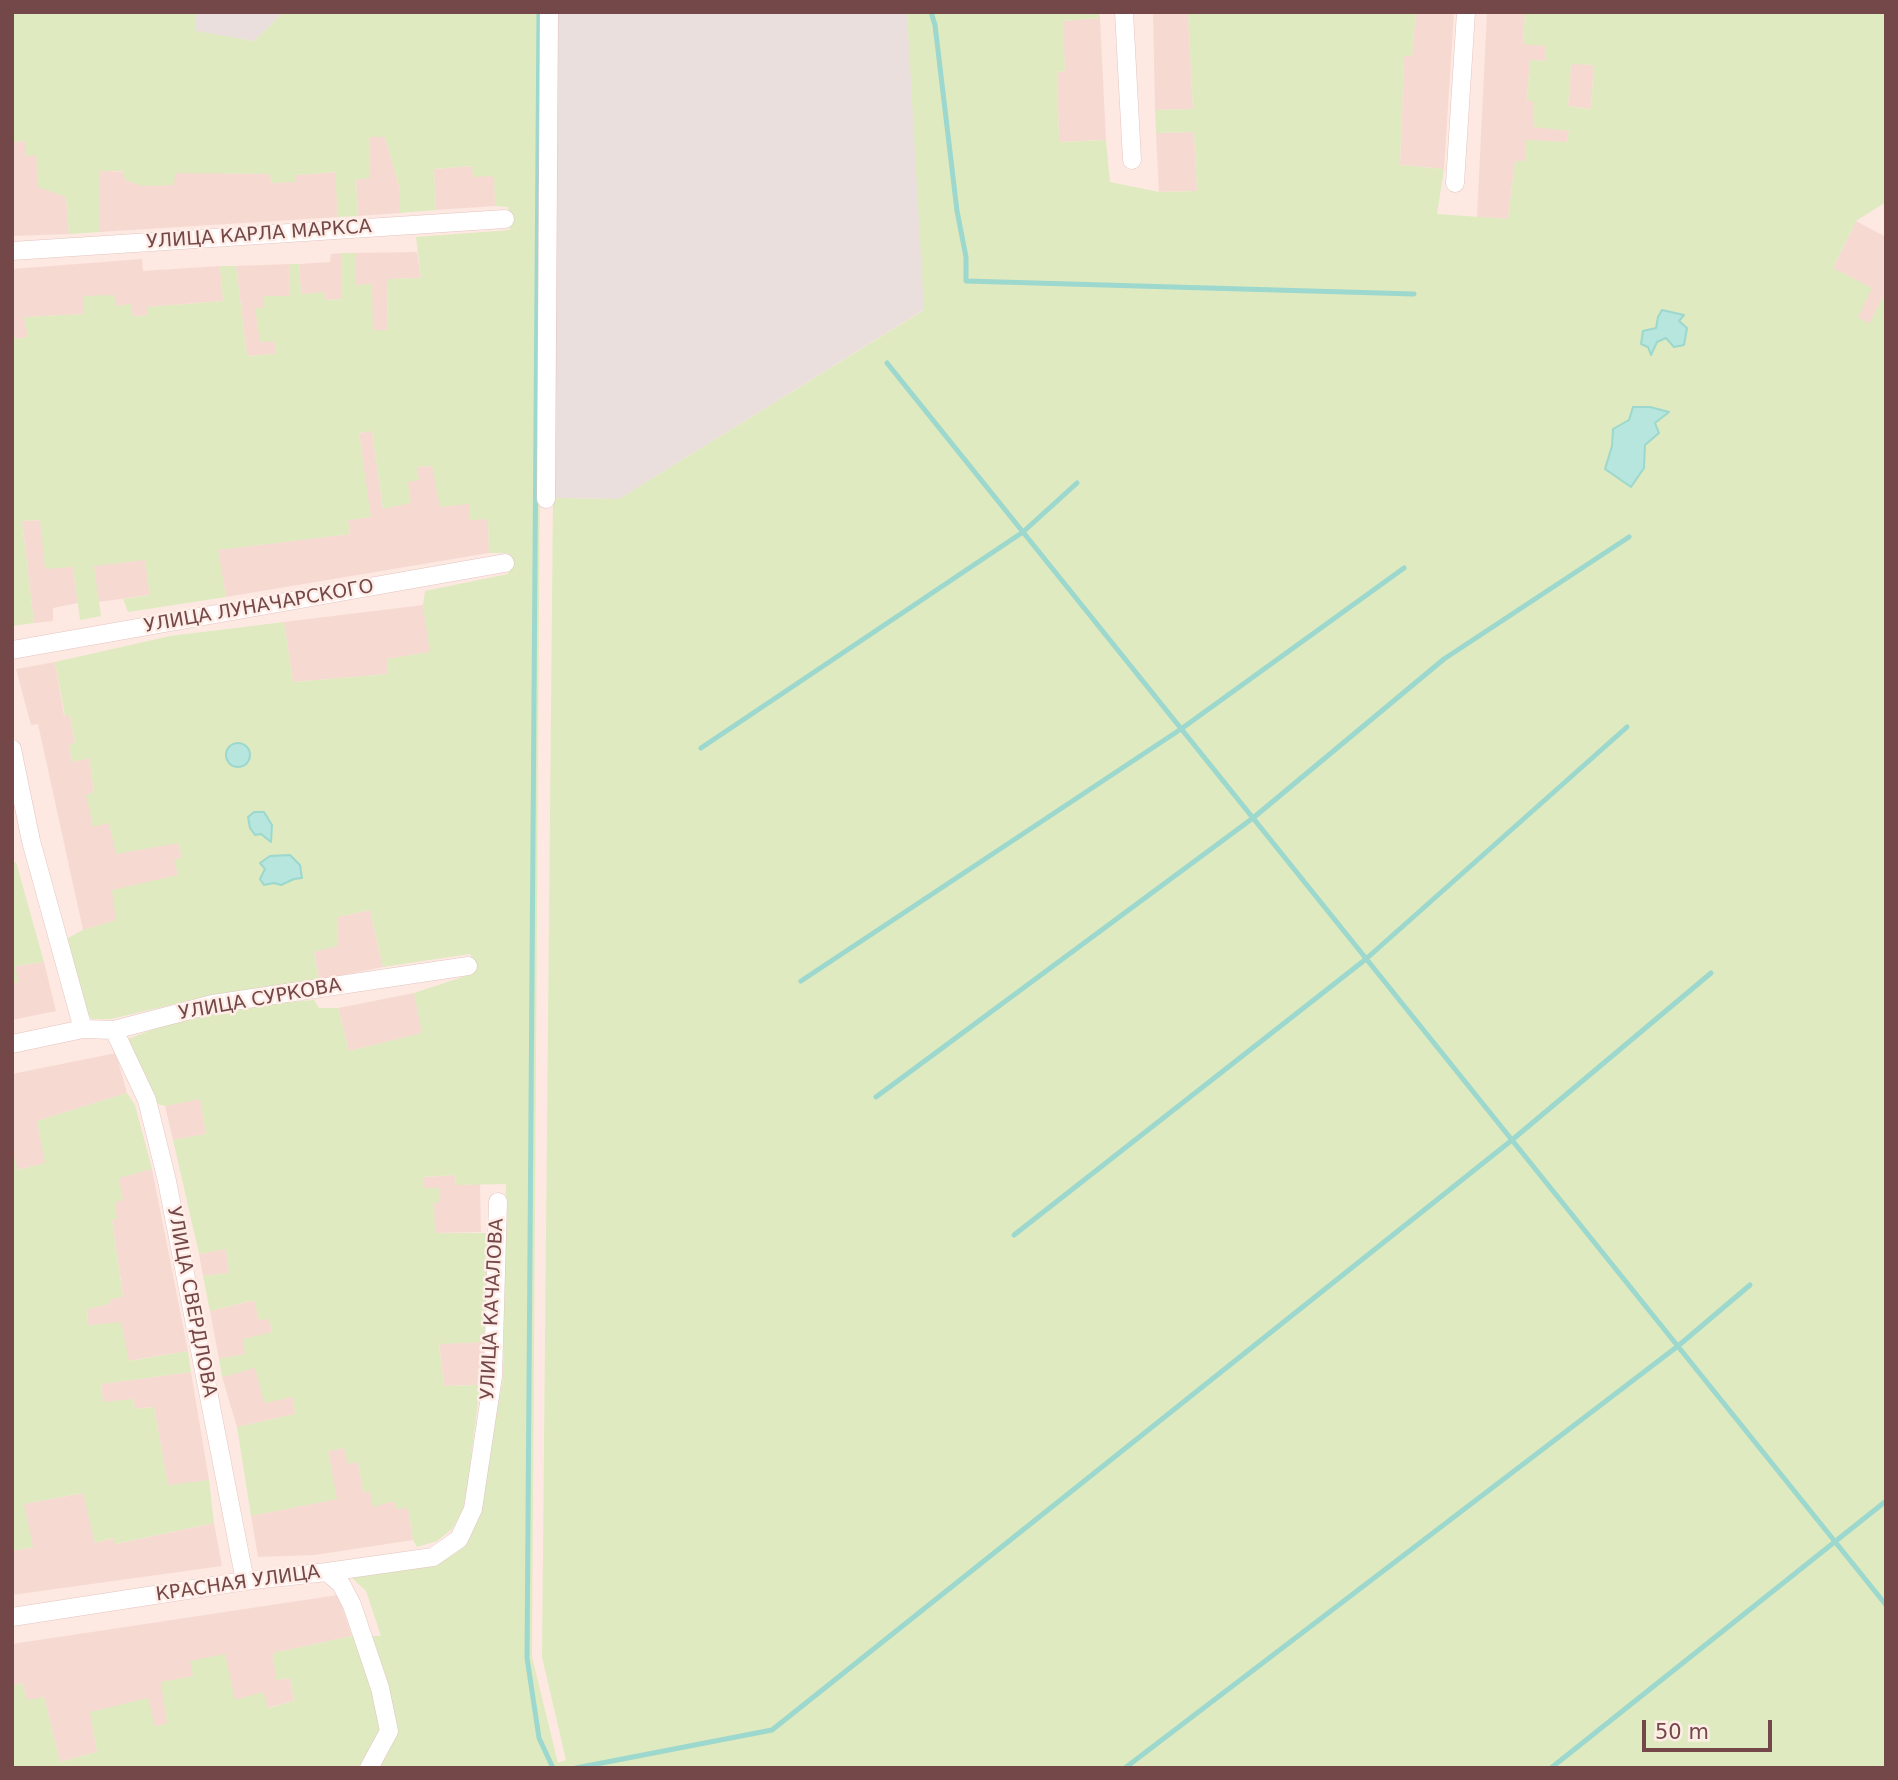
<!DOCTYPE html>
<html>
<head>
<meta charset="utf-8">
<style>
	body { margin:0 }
	#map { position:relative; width:1898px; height:1780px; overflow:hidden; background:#fde9e1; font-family:"DejaVu Sans",sans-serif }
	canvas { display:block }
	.frame { position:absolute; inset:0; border:14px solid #744848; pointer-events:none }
	.scale { position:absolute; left:1642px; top:1720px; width:130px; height:32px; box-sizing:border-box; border:4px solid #744848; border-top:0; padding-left:9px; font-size:21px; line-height:24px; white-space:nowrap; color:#744848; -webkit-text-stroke:5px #ffeee8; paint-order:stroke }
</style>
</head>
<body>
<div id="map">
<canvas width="1898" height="1780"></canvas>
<div class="frame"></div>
<div class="scale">50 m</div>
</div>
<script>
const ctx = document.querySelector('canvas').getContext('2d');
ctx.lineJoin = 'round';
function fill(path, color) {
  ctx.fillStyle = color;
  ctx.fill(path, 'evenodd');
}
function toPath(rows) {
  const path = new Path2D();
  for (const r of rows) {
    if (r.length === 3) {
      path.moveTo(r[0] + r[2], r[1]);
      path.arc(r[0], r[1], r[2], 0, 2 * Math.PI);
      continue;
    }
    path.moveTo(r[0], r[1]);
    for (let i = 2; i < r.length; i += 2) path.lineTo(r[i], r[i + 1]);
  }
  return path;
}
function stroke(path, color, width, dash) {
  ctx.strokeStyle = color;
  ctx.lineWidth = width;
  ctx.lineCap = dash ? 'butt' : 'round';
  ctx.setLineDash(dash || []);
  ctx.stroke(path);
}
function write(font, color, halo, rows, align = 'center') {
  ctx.font = font + ' "DejaVu Sans",sans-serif';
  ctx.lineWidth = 5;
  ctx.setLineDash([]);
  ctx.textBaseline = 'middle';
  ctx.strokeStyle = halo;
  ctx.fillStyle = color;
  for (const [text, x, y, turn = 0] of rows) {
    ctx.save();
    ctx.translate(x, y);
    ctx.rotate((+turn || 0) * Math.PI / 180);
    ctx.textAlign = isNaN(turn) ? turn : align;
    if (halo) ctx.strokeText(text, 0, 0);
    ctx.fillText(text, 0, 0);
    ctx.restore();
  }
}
fill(toPath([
	[1153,12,1188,12,1193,109,1155,110],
	[1416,12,1454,12,1444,169,1400,165,1404,56,1412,55],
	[1487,12,1525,12,1523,43,1546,46,1545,61,1530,60,1527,101,1534,101,1534,127,1569,130,1567,142,1525,161,1515,162,1508,219,1477,217],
	[1100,18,1106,140,1059,142,1057,72,1065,71,1062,21],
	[1571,63,1594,65,1591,109,1568,106],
	[12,113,14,142,26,141,66,197,69,234,12,236],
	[1194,132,1197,191,1159,192,1156,133],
	[369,137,385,137,399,186,399,213,358,216,356,179,369,178],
	[472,166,495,176,495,206,436,210,434,169],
	[99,171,270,174,271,182,296,175,336,172,338,217,100,232],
	[1856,221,1886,237,1886,291,1869,325,1858,317,1833,268],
	[417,252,421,278,387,279,388,330,373,331,355,285,355,253],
	[342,253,343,299,325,300,323,293,301,294,299,264,330,262,331,254],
	[142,259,143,271,220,266,223,301,148,307,148,315,132,317,116,306,84,296,85,314,25,317,28,337,15,339,12,328,12,269],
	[289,264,289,296,264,308,256,309,274,341,276,354,247,356,236,266],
	[372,431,383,509,408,482,417,467,432,466,469,504,488,519,489,553,226,597,217,550,350,534,348,520,370,517,359,433],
	[40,520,73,567,78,603,53,608,53,621,34,623,22,521],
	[145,559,150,595,98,602,93,566],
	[423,605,431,652,387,659,388,674,293,682,284,622],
	[55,662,64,715,70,715,75,743,69,747,73,762,89,757,94,793,87,795,93,826,109,822,178,843,182,857,178,875,116,920,83,930,38,724,31,725,16,669],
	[370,910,383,967,319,980,314,951,337,946,338,917],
	[44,962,56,1011,12,1020,12,983,18,982,15,966],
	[414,993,423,1033,349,1051,338,1008],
	[116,1053,127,1093,37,1121,46,1163,17,1170,12,1151,12,1074],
	[200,1098,206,1134,173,1140,165,1106],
	[152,1169,188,1351,128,1361,88,1325,87,1309,109,1304,111,1299,123,1296,112,1220,118,1178],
	[455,1175,456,1185,480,1184,481,1232,434,1233,434,1203,439,1188,424,1188,424,1177],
	[226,1249,229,1273,203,1276,199,1254],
	[255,1300,259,1320,269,1318,272,1332,246,1354,219,1359,210,1311],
	[484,1342,485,1362,480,1385,444,1386,439,1343],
	[255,1367,293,1396,295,1414,237,1427,222,1377],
	[191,1372,209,1480,168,1486,154,1407,135,1409,133,1399,103,1403,101,1384],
	[344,1448,358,1461,363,1492,370,1491,408,1508,413,1540,315,1555,258,1557,251,1516,336,1499,328,1451],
	[84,1493,95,1543,114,1538,116,1544,214,1523,222,1566,12,1595,12,1551,33,1547,23,1504],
	[338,1595,352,1636,273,1653,277,1680,290,1678,294,1701,267,1708,235,1701,191,1661,193,1676,167,1723,155,1727,91,1712,97,1752,60,1762,44,1697,27,1701,22,1683,12,1685,12,1644]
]), '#f6dad2');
fill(toPath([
	[195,12,284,12,254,41,195,31],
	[556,12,907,12,925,309,619,499,553,498]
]), '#ebdfdd');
fill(toPath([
	[12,12,195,12,196,31,254,41,284,12,543,12,532,1657,558,1763,566,1760,542,1657,553,498,619,499,924,310,907,12,1099,12,1100,18,1063,21,1065,71,1057,72,1059,142,1106,140,1110,182,1159,192,1197,191,1194,132,1156,133,1155,110,1193,109,1188,12,1416,12,1412,56,1404,56,1400,165,1444,169,1437,214,1508,219,1515,161,1525,161,1526,140,1567,142,1569,131,1534,127,1534,101,1527,101,1530,60,1545,61,1546,46,1523,44,1525,12,1886,12,1886,202,1856,221,1833,268,1872,288,1858,317,1869,324,1886,291,1886,1768,12,1768,12,1685,22,1683,27,1700,44,1697,60,1762,97,1752,90,1712,148,1698,155,1727,167,1723,161,1682,193,1676,190,1661,225,1654,235,1700,263,1692,268,1708,294,1701,290,1678,276,1680,273,1653,352,1636,381,1636,366,1591,349,1575,421,1564,450,1557,464,1546,477,1519,503,1378,506,1184,456,1185,455,1175,424,1177,424,1188,439,1188,439,1202,434,1203,435,1233,490,1233,484,1342,439,1344,444,1386,480,1385,465,1506,452,1529,437,1541,417,1547,413,1540,408,1508,396,1509,394,1501,373,1507,370,1491,363,1492,358,1462,348,1464,344,1448,328,1451,337,1499,251,1516,237,1427,295,1414,293,1397,264,1403,255,1368,222,1377,219,1359,245,1354,243,1339,272,1332,269,1319,259,1320,254,1300,210,1311,203,1276,229,1273,226,1249,199,1254,173,1140,206,1134,200,1099,165,1106,154,1103,128,1039,175,1021,241,1006,314,1000,319,1008,338,1008,349,1051,422,1033,414,993,475,973,475,966,470,954,383,967,370,910,338,917,337,946,314,952,319,980,187,1001,111,1019,92,1019,83,1008,66,939,83,930,116,920,112,890,178,875,174,860,182,857,178,843,116,854,109,823,93,827,86,795,94,792,89,758,72,762,69,746,75,742,70,715,65,716,55,662,170,636,284,622,293,682,388,674,387,659,430,652,423,605,425,591,508,574,508,553,489,553,488,519,470,520,469,504,440,507,432,466,417,467,419,480,408,482,411,503,383,509,372,431,359,433,371,517,348,520,350,534,218,550,226,597,128,612,123,599,150,595,145,560,94,566,101,616,80,620,73,567,45,569,40,520,22,521,34,623,12,626,12,328,15,339,28,337,24,317,84,314,83,296,114,295,116,306,131,304,133,317,148,315,148,307,223,301,220,266,236,266,247,356,276,354,274,341,260,342,255,308,264,308,264,296,289,296,289,264,299,264,301,294,324,292,325,300,342,299,342,253,355,253,355,285,372,284,373,330,388,330,387,279,421,278,416,237,510,230,508,207,495,206,494,176,473,177,472,166,434,169,436,210,399,213,399,186,385,137,370,137,369,178,356,180,358,216,338,217,335,172,296,175,295,182,271,183,270,174,175,173,174,185,143,186,125,180,123,171,100,171,100,232,69,234,66,197,38,187,36,155,26,156,26,141,14,142],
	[1571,64,1594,65,1591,109,1568,106],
	[16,862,44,962,15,966,19,982,12,983,12,863],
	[127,1093,135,1105,152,1169,119,1178,123,1200,115,1202,117,1219,112,1220,123,1297,111,1299,109,1304,87,1309,88,1325,121,1322,129,1361,188,1351,191,1372,101,1384,103,1402,133,1399,135,1409,154,1407,168,1485,209,1480,214,1523,115,1544,113,1538,95,1543,83,1493,24,1504,33,1547,12,1551,12,1151,18,1170,45,1163,37,1121]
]), '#dfeac0');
const water = toPath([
	[1662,310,1684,315,1679,321,1687,328,1684,345,1674,347,1666,338,1657,342,1651,355,1648,347,1641,344,1643,331,1656,328,1658,317,1662,310],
	[1633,407,1650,407,1669,412,1655,423,1659,433,1645,445,1644,468,1631,487,1605,469,1612,446,1613,429,1629,420,1633,407],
	[238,755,12],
	[254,812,264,812,272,825,271,842,261,834,255,835,250,828,248,817,254,812],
	[290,855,300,865,302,878,294,879,281,885,274,883,264,885,260,879,265,869,260,863,270,856,290,855]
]);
fill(water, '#b6e6dd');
stroke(water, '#9cd8cd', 2);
stroke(toPath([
	[539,12,527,1658,539,1738,553,1768],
	[931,12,935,25,957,211,966,257,966,281,1414,294],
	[887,363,1886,1605],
	[701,748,1023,532,1077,483],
	[801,981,1181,729,1404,568],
	[876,1097,1253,818,1444,659,1629,537],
	[1014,1235,1366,959,1627,727],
	[576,1768,772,1730,1512,1140,1711,973],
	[1125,1768,1678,1346,1750,1285],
	[1551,1768,1886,1501]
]), '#9cd8cd', 5);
const street = toPath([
	[1124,12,1132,160],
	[1455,183,1466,12],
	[12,251,505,219],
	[546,499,549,12],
	[12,650,505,563],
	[12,749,31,841,83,1029],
	[114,1030,147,1100,167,1181,245,1581],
	[12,1044,83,1029,114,1030,213,1004,468,966],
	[327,1572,341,1584,352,1605,380,1688,389,1731,369,1768],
	[12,1617,245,1581,327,1572,433,1557,459,1539,473,1509,493,1376,498,1202]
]);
stroke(street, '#e3c4c0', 19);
stroke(street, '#fff', 18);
write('19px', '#744848', '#ffeee8', [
	["УЛИЦА КАРЛА МАРКСА",259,235,-4],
	["УЛИЦА ЛУНАЧАРСКОГО",259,607,-10],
	["УЛИЦА СУРКОВА",260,1000,-10],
	["УЛИЦА СВЕРДЛОВА",191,1302,79],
	["УЛИЦА КАЧАЛОВА",493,1309,-87],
	["КРАСНАЯ УЛИЦА",238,1584,-8]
]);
</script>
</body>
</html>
